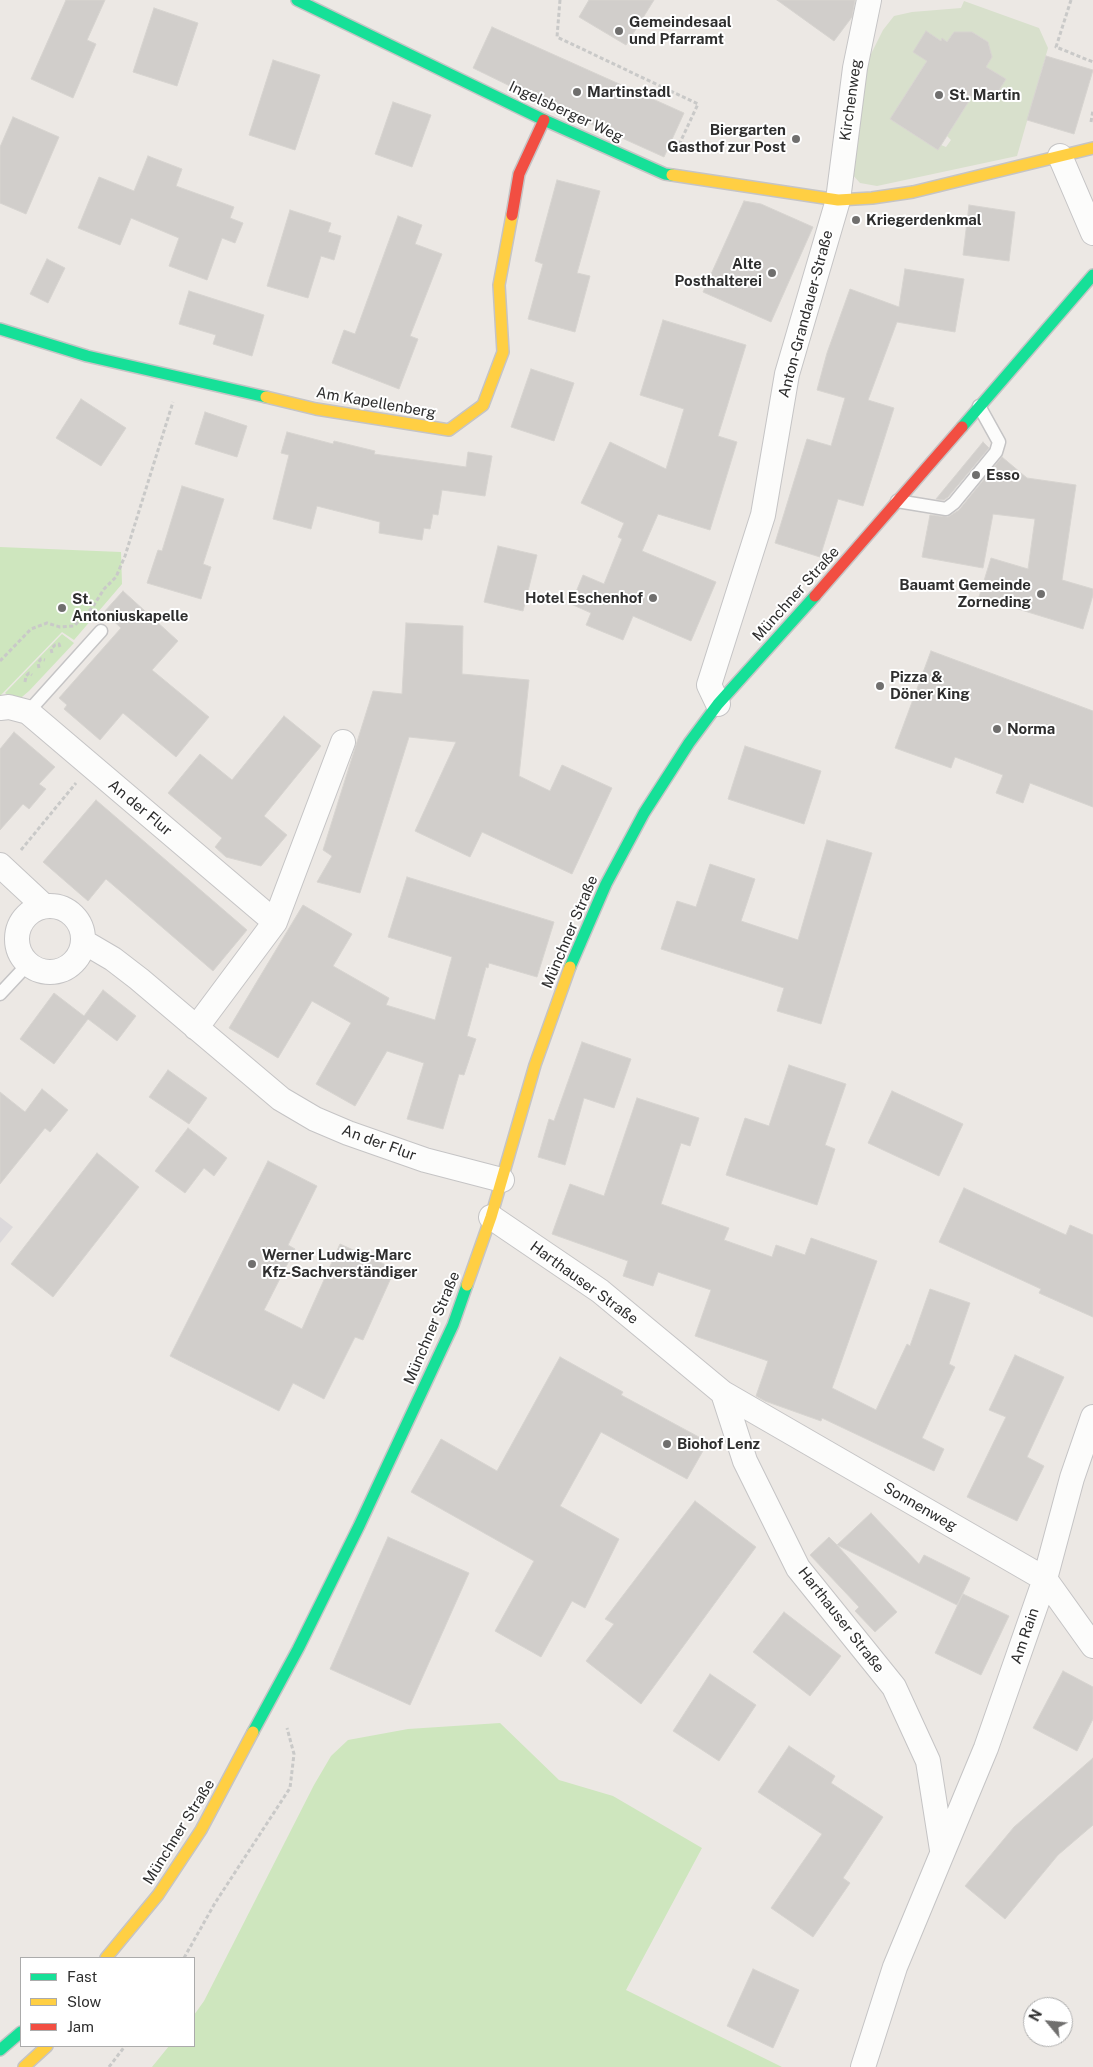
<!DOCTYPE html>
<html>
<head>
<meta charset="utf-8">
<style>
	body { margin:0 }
	#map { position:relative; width:1093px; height:2067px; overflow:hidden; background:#ece8e4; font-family:"Public Sans",sans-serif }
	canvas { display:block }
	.legend { position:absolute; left:20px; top:1957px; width:175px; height:90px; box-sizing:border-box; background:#fff; border:1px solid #ababab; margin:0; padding:6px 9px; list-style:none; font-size:15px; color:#2e2e2e }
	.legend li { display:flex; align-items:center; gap:10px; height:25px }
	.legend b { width:25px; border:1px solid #ababab }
	.north { position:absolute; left:1023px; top:1997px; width:50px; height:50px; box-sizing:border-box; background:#fff; border:1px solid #ababab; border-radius:50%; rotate:298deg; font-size:14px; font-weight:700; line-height:20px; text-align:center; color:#2e2e2e }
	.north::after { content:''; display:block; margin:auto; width:18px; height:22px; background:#706f6e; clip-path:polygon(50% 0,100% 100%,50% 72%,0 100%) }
</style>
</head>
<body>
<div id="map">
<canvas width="1093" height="2067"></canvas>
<ul class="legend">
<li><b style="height:6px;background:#16e098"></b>Fast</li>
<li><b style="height:6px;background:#ffcf43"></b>Slow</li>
<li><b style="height:6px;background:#f24e42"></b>Jam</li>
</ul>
<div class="north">N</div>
</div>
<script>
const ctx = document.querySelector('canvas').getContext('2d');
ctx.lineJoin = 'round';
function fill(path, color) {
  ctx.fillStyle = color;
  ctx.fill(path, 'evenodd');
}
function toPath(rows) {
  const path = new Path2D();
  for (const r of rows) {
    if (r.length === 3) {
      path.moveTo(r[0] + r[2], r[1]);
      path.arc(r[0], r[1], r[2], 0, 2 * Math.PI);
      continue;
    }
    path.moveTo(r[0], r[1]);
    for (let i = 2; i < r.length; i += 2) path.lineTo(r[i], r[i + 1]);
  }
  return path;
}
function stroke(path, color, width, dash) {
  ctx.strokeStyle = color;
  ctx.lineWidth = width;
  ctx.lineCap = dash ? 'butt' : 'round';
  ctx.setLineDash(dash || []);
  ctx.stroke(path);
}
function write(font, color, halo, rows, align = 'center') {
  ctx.font = font + ' "Public Sans",sans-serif';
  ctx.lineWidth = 4;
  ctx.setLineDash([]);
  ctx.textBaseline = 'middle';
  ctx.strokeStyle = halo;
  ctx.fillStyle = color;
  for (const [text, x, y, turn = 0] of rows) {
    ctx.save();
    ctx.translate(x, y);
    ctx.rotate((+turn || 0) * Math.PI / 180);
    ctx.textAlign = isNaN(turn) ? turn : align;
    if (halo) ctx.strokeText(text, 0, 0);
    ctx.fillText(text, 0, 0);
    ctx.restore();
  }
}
fill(toPath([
	[0,1217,13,1227,0,1243]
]), '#dcd9db');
fill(toPath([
	[0,547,121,552,122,584,74,640,62,632,0,696],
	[62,634,74,643,29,691,16,702,5,693],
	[500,1723,559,1780,613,1796,702,1848,626,1990,782,2067,152,2067,169,2046,194,2046,194,2015,204,2001,314,1785,331,1756,348,1740,408,1729]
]), '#cee6be');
fill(toPath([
	[964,1,1039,28,1048,48,1017,156,877,186,860,183,851,173,867,62,883,30,894,16,912,12,961,8],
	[926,32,941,41,942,39,947,42,954,32,972,32,988,42,992,57,986,67,1006,79,993,100,976,90,947,136,951,140,946,147,941,145,938,150,890,119,927,61]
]), '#d8e0cc');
const building = toPath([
	[66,0,105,0,87,40,96,44,73,98,31,79,66,0],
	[589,0,654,0,626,45,579,17,589,0],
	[777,0,855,0,852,17,834,41,777,0],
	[154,8,198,23,177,86,133,72,154,8],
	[492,27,684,113,664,157,551,106,473,68,492,27],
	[926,31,941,41,942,38,947,42,954,32,972,32,988,42,992,57,986,67,1006,79,993,100,976,90,938,150,890,119,927,61,913,52,926,31],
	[1046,56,1093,70,1074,134,1027,120,1046,56],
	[273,60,320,75,295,150,249,135,273,60],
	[393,102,431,115,412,167,375,154,393,102],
	[13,117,59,137,26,214,0,203,0,147,13,117],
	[148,156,182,169,176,186,234,207,230,218,243,223,235,243,222,238,207,280,169,266,179,238,131,218,120,245,78,228,99,177,134,191,148,156],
	[557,180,600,191,577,273,590,276,575,332,528,319,543,264,535,261,557,180],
	[744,201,761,204,813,227,771,322,703,292,744,201],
	[969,205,1015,212,1009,261,963,255,969,205],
	[290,210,331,223,328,232,341,236,334,260,321,256,308,298,267,286,290,210],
	[398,216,422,225,415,244,442,254,410,336,418,339,399,389,332,363,344,330,355,334,398,216],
	[47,259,65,268,48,303,30,294,47,259],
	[905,269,964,279,955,332,897,322,868,400,894,408,863,506,838,499,820,557,775,543,807,439,831,446,845,398,817,390,827,353,850,289,899,307,905,269],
	[189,291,264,315,252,356,213,344,216,335,179,324,189,291],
	[663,320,746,345,718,436,737,442,710,530,658,514,642,551,716,582,691,641,633,616,623,640,586,625,591,613,571,604,583,575,604,584,622,539,618,537,624,523,581,503,610,442,666,469,684,409,640,395,663,320],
	[531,369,574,383,554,441,511,427,531,369],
	[81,399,126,428,101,466,56,438,81,399],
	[205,412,247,426,237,457,195,444,205,412],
	[287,432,333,444,334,441,375,451,374,454,466,467,468,452,492,456,485,496,442,490,438,515,433,514,430,529,424,528,422,540,379,533,380,522,317,506,311,529,273,519,289,455,281,453,287,432],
	[983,442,989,448,948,497,944,500,936,499,983,442],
	[1002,457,1027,478,1076,485,1062,580,1093,589,1093,595,1083,629,979,597,991,558,1028,569,1035,519,993,514,983,568,922,557,930,515,948,517,959,510,1002,457],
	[182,486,224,499,203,564,211,567,201,599,147,583,158,550,162,551,182,486],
	[498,546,537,555,523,611,484,602,498,546],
	[123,591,178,641,152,670,209,717,176,757,123,713,100,740,64,709,67,705,59,698,121,628,104,612,123,591],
	[406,623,463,626,462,674,529,680,519,776,550,791,562,765,612,788,572,874,482,832,470,857,415,831,456,742,409,737,360,893,317,882,332,856,323,850,373,691,402,694,406,623],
	[931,651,1093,711,1093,807,1030,783,1023,803,996,793,1003,775,955,757,951,768,895,748,931,651],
	[284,716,321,746,264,816,287,835,261,866,226,857,215,847,222,838,168,793,200,754,232,780,284,716],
	[14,732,55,767,39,784,46,789,29,809,23,804,0,830,0,749,14,732],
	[745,746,821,771,804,824,728,799,745,746],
	[96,800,247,930,213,971,106,879,88,901,43,862,96,800],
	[827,840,872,853,821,1024,777,1011,784,988,661,949,677,901,696,907,710,864,755,879,741,921,798,940,827,840],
	[407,877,554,922,537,977,489,963,488,968,486,967,467,1036,476,1039,464,1075,459,1074,443,1129,407,1119,424,1063,387,1051,355,1106,316,1084,351,1023,312,1001,278,1058,229,1028,303,905,352,934,333,966,389,998,386,1005,435,1020,452,957,388,937,407,877],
	[103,990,136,1016,117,1041,88,1019,54,1064,20,1039,54,993,84,1016,103,990],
	[582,1042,631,1059,614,1108,584,1098,565,1165,538,1157,549,1119,554,1121,582,1042],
	[789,1065,846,1084,825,1145,835,1149,817,1205,726,1175,745,1118,769,1126,789,1065],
	[168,1070,207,1098,189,1124,149,1097,168,1070],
	[42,1089,68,1110,50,1132,45,1128,0,1184,0,1092,25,1112,42,1089],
	[892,1091,963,1124,939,1176,868,1143,892,1091],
	[637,1098,699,1118,690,1146,681,1143,661,1204,729,1228,724,1240,772,1257,776,1245,805,1255,811,1238,877,1261,832,1388,876,1410,907,1344,910,1346,930,1289,970,1303,949,1364,955,1367,922,1438,944,1449,934,1471,822,1418,821,1421,765,1401,756,1396,768,1361,695,1336,711,1290,658,1272,653,1286,623,1276,628,1261,552,1234,570,1184,604,1196,637,1098],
	[188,1128,227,1158,214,1176,204,1168,185,1193,155,1171,188,1128],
	[97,1153,139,1187,53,1297,11,1264,97,1153],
	[268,1161,317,1186,288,1245,295,1249,264,1310,302,1329,340,1244,395,1269,363,1340,355,1337,324,1399,293,1383,279,1411,170,1356,268,1161],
	[964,1188,1066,1235,1070,1225,1093,1235,1093,1317,1039,1293,1041,1289,939,1242,964,1188],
	[1015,1355,1064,1377,1027,1457,1044,1466,1017,1521,967,1497,1006,1417,989,1410,1015,1355],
	[560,1357,623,1392,621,1395,708,1442,687,1479,601,1432,560,1506,619,1539,585,1608,572,1601,541,1657,495,1631,534,1561,411,1492,441,1439,497,1471,560,1357],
	[695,1501,756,1547,641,1704,586,1661,614,1624,605,1619,695,1501],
	[871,1513,919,1564,924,1555,970,1578,957,1605,837,1545,897,1612,875,1632,855,1611,859,1607,810,1555,829,1537,837,1545,871,1513],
	[388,1537,469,1573,410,1705,330,1669,388,1537],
	[963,1594,1009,1616,981,1675,935,1653,963,1594],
	[784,1612,841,1656,810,1696,753,1652,784,1612],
	[1063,1671,1093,1687,1093,1719,1077,1751,1033,1728,1063,1671],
	[710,1674,756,1705,719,1761,673,1731,710,1674],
	[789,1746,835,1776,831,1783,883,1817,843,1878,850,1883,813,1937,771,1908,822,1834,758,1792,789,1746],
	[1093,1758,1093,1825,1058,1855,1005,1919,965,1886,1014,1827,1093,1758],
	[753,1969,799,1990,773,2048,727,2026,753,1969]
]);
fill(building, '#d1cecb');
stroke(building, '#d7d4d0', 1);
const lane = toPath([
	[897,501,946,509,954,503,996,452,999,442,979,406],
	[28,712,101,631],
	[0,994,28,964]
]);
const street = toPath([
	[1060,156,1093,233],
	[718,704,709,685,763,515,787,374,838,200,855,68,869,0],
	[0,708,9,707,28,712,275,922],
	[0,865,44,906],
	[50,939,33],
	[84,942,113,959,139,979,281,1099,315,1119,348,1133,425,1160,502,1180],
	[196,1028,275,922,343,742],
	[491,1217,600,1291,723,1393,1045,1579,1093,1646],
	[723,1393,745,1461,798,1568,894,1687,928,1761,942,1850],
	[863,2067,895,1967,986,1748,1045,1579,1072,1478,1093,1417]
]);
const fast = toPath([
	[297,0,544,120,665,174,672,175],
	[0,329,87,356,266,397],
	[962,427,1093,275],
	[570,967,606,884,644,813,689,743,718,704,815,596],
	[253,1732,298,1649,359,1526,453,1325,467,1285],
	[0,2050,21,2032]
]);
const slow = toPath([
	[672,175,838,200,872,198,913,192,1093,148],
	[266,397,316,409,449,430,483,405,503,352,499,285,512,215],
	[467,1285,491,1217,535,1065,570,967],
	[106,1958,158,1895,201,1830,253,1732],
	[24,2067,47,2046]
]);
const jam = toPath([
	[512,215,519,174,544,120],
	[815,596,962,427]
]);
stroke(lane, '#c5c4c5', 15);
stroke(street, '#c5c4c5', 26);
stroke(fast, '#c5c4c5', 14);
stroke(slow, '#c5c4c5', 14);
stroke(jam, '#c5c4c5', 14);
stroke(toPath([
	[560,0,557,37,698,104,677,149],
	[1071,0,1056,47,1093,62],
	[1091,122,1093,110],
	[52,653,51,649,55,645,59,644,60,647],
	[0,661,31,629,47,623,60,627,74,626,92,608,104,589,116,577,125,556,173,402],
	[39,668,38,663,41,659,45,660],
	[25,682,26,676,29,673,32,675],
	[21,850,76,783],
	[184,1958,215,1903,290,1788,294,1754,287,1728],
	[109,2067,125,2046]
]), '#c9c9c8', 3, [4, 2.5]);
stroke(lane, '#fcfcfb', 12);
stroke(street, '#fcfcfb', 24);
stroke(fast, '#16e098', 11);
stroke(slow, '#ffcf43', 11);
stroke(jam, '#f24e42', 11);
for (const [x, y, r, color] of [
	[619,31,5,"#706f6e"],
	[577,92,5,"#706f6e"],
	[939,95,5,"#706f6e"],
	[796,139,5,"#706f6e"],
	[856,220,5,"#706f6e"],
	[772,273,5,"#706f6e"],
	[976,475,5,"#706f6e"],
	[1041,594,5,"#706f6e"],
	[653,598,5,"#706f6e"],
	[62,608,5,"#706f6e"],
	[880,686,5,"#706f6e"],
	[997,729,5,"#706f6e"],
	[252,1264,5,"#706f6e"],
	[667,1444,5,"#706f6e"]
]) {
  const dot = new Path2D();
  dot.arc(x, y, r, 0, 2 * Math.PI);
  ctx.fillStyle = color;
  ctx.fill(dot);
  stroke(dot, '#fff', 2);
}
write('bold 15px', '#2e2e2e', '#fff', [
	["Gemeindesaal",629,22],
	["und Pfarramt",629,39],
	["Martinstadl",587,92],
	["St. Martin",949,95],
	["Biergarten",786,130,"right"],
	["Gasthof zur Post",786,147,"right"],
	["Kriegerdenkmal",866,220],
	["Alte",762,264,"right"],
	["Posthalterei",762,281,"right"],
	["Esso",986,475],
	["Bauamt Gemeinde",1031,585,"right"],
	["Zorneding",1031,602,"right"],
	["Hotel Eschenhof",643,598,"right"],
	["St.",72,599],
	["Antoniuskapelle",72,616],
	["Pizza &",890,677],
	["Döner King",890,694],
	["Norma",1007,729],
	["Werner Ludwig-Marc",262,1255],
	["Kfz-Sachverständiger",262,1272],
	["Biohof Lenz",677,1444]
], 'left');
write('15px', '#2e2e2e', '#fff', [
	["Kirchenweg",851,100,-82],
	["Ingelsberger Weg",566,112,25],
	["Anton-Grandauer-Straße",806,314,-75],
	["Am Kapellenberg",376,403,10],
	["Münchner Straße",796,594,-48],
	["An der Flur",140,808,40],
	["Münchner Straße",570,932,-67],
	["An der Flur",379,1143,20],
	["Harthauser Straße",584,1283,36],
	["Münchner Straße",432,1328,-67],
	["Sonnenweg",920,1507,30],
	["Harthauser Straße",841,1620,52],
	["Am Rain",1025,1636,-71],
	["Münchner Straße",179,1832,-58]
]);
</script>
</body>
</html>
